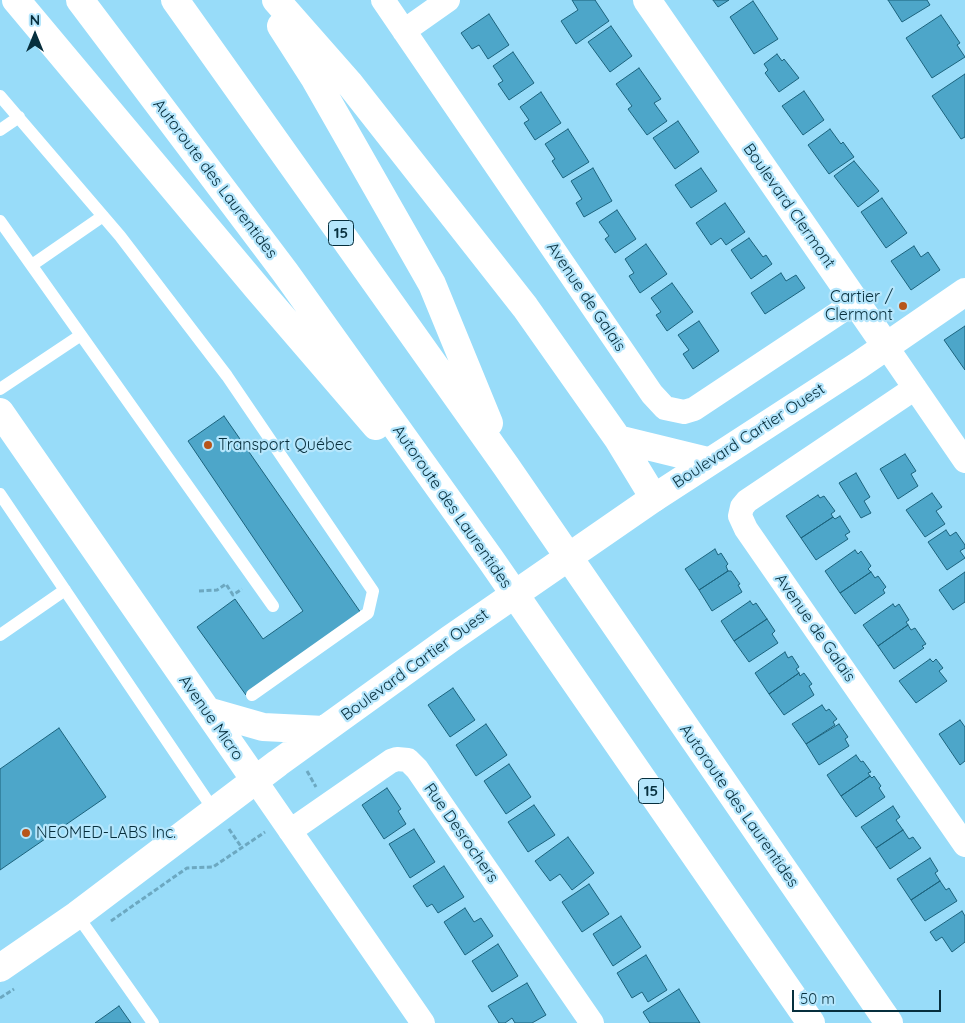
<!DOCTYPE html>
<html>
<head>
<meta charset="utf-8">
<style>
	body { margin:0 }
	#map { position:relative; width:965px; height:1023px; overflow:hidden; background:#98dcf9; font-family:Quicksand,sans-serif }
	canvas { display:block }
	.north { position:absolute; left:10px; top:10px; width:50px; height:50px; -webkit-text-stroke:4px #b5e6fc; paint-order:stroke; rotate:0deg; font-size:14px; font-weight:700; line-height:20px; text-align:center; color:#072f3d }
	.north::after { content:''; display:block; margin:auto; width:18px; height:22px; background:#072f3d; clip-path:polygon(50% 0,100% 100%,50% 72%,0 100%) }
	.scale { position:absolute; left:792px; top:990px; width:149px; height:22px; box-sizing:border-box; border:2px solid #072f3d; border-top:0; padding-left:6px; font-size:15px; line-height:18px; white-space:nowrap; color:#072f3d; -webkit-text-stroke:4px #b5e6fc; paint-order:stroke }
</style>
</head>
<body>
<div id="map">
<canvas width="965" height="1023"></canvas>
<div class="north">N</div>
<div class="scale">50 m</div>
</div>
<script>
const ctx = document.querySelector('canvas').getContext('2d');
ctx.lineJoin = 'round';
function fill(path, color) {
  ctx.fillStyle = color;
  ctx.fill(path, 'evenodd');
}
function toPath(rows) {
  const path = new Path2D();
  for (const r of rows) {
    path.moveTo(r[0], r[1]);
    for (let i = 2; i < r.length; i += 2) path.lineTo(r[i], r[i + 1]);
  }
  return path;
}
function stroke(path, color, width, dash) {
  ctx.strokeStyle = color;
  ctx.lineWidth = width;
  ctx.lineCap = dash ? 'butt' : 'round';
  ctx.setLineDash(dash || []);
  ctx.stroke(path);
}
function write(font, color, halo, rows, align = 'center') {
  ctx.font = font + ' Quicksand,sans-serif';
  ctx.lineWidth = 4.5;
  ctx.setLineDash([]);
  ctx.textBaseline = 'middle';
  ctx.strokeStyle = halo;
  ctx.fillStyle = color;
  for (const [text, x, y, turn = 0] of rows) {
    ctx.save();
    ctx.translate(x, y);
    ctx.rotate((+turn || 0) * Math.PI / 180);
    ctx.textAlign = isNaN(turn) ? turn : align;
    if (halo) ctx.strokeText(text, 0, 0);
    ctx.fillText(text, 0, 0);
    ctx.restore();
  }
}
const building = toPath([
	[595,0,609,21,576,44,561,21,578,10,572,0,595,0],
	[713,0,729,0,718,7,713,0],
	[888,0,927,0,930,5,902,22,888,0],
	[753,1,778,39,754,54,730,17,753,1],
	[489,14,509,45,488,59,479,45,472,49,461,33,489,14],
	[941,15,960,43,957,45,965,57,932,78,906,38,941,15],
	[611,26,632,56,610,72,588,42,611,26],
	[513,52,534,83,509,100,498,84,503,81,493,66,513,52],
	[777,54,782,61,784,59,799,78,779,92,765,73,768,70,764,64,777,54],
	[639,68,661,99,654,103,667,121,647,135,628,109,632,106,616,84,639,68],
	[965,74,965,137,961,139,932,96,965,74],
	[804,91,824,120,803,135,782,106,804,91],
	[541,92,561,123,535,140,524,123,529,120,520,107,541,92],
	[678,121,699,152,675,169,653,138,678,121],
	[568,129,589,162,563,178,552,161,555,159,545,144,568,129],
	[830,129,841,144,843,142,854,157,829,174,808,145,830,129],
	[854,161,879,191,858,207,834,176,854,161],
	[593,168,612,201,584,217,576,203,582,199,571,181,593,168],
	[701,168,717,191,691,208,675,185,701,168],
	[882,198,907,233,886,248,861,212,882,198],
	[725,203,745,232,726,245,721,238,711,245,696,223,725,203],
	[617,210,636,239,615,253,605,239,609,236,599,222,617,210],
	[749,238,763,257,766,255,772,264,751,279,731,250,749,238],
	[646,244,667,274,640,293,629,276,634,273,625,259,646,244],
	[914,246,921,257,928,252,940,270,911,290,891,261,914,246],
	[781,273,786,281,796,275,805,288,765,314,751,293,781,273],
	[672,283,693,312,667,331,656,315,661,312,651,298,672,283],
	[699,321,719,351,693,369,683,354,689,350,678,335,699,321],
	[965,326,965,370,944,340,965,326],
	[224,416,361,613,246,695,197,627,235,599,263,639,303,611,188,441,224,416],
	[905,454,916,471,911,474,918,486,898,499,880,469,905,454],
	[856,473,870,497,864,501,871,513,861,518,839,483,856,473],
	[932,493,942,507,936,511,945,524,925,537,906,510,932,493],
	[818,495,820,498,824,496,835,511,831,514,833,517,801,538,786,516,818,495],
	[840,516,850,532,845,535,848,539,816,560,801,538,833,517,835,519,840,516],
	[946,530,950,536,956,532,965,545,965,548,960,551,965,558,947,570,928,542,946,530],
	[715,549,718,555,721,553,728,564,726,566,728,571,699,590,685,569,715,549],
	[855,550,858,554,861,551,871,566,868,569,871,572,840,593,825,571,855,550],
	[728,571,731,571,740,584,738,585,742,592,712,611,699,590,728,571],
	[871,572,875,578,878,576,886,587,883,590,885,593,855,614,840,593,871,572],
	[965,572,965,602,953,610,939,590,965,572],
	[750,601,753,605,756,603,767,619,734,641,721,621,750,601],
	[893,604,895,607,899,604,909,620,906,622,908,625,878,646,863,625,893,604],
	[767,619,775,631,772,634,778,643,749,662,734,641,767,619],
	[908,625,911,630,915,628,926,644,922,646,924,648,894,669,878,646,908,625],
	[785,652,788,658,792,656,799,667,796,669,799,673,769,694,755,673,785,652],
	[930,659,933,662,936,659,943,668,939,671,947,681,916,703,899,681,930,659],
	[799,673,800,676,804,673,812,684,809,686,814,695,784,715,769,694,799,673],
	[453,688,475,720,450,737,428,705,453,688],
	[822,705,826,711,829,709,837,719,833,722,835,725,806,744,792,724,822,705],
	[960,720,965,727,965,761,960,765,939,734,960,720],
	[486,724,507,755,476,776,456,745,486,724],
	[839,724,848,737,845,739,849,746,819,765,806,744,839,724],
	[59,728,106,797,0,870,0,769,59,728],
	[856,755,861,762,863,761,871,772,868,773,870,776,841,796,827,775,856,755],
	[509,764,531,797,506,814,484,781,509,764],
	[870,776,872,778,874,776,881,786,879,788,885,797,856,817,841,796,870,776],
	[387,788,401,809,398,811,406,824,384,839,362,805,387,788],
	[534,805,555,835,528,852,508,822,534,805],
	[893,806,900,817,896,820,903,830,876,848,861,827,893,806],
	[414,829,435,862,410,878,389,844,414,829],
	[903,830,909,839,913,837,921,848,890,869,876,848,903,830],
	[568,837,594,873,572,890,560,874,550,881,535,861,568,837],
	[930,858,938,871,935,873,940,881,911,900,897,879,930,858],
	[444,866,464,897,438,913,432,904,427,907,413,886,444,866],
	[940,881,946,890,949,888,957,901,925,921,911,900,940,881],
	[589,884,609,914,582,932,562,902,589,884],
	[465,908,474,922,481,918,493,936,465,955,444,922,465,908],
	[962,911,965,916,965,942,952,952,942,937,936,941,930,932,962,911],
	[621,916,641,947,613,966,593,934,621,916],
	[498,944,518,976,492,992,472,961,498,944],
	[646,955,667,990,648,1002,642,992,632,998,617,973,646,955],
	[527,983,546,1015,532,1023,515,1023,512,1018,505,1023,499,1023,488,1006,527,983],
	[679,989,700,1023,650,1023,643,1012,679,989],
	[119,1006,131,1023,95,1023,119,1006]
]);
fill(building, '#4da6c9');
stroke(building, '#1c637d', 1);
stroke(toPath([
	[199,591,217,590,226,584,233,595,242,589],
	[307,771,316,787],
	[229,829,242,848],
	[111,921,187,868,213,867,265,832],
	[0,998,14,989]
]), '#6ca8c1', 3, [5, 2.5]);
stroke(toPath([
	[0,96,120,236,227,376,373,591,368,613,252,695],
	[0,130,19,117],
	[0,221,273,606],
	[32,265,103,216],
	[0,389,81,335],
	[0,494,215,812],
	[0,635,65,590],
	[77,915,153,1023]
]), '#fff', 12);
stroke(toPath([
	[383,0,652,394,665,408,684,412,694,409,855,302],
	[404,31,448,0],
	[886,346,965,461],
	[915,388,747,501,742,507,740,516,746,529,965,845],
	[255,780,423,1023],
	[290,831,391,761,397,759,408,760,417,769,592,1023]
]), '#fff', 24);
stroke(toPath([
	[647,0,886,346],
	[0,412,255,780],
	[207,711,263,727,324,730],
	[0,968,77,915,278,763,450,639,654,498,859,365,965,292]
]), '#fff', 28);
stroke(toPath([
	[16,0,258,289,376,426],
	[80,0,285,272,491,560,811,1023],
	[175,0,506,466,889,1023],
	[276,0,349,83,525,307,618,439,654,498],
	[281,26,315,79,432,284,489,423],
	[618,439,708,461]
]), '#fff', 28);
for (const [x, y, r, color] of [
	[903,306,5,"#b7551a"],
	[208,445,5,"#b7551a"],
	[26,833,5,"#b7551a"]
]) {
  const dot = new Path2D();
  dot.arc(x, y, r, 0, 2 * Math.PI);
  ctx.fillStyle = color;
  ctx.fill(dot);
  stroke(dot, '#b5e6fc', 2);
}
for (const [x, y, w] of [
	[341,233,25],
	[651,791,25]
]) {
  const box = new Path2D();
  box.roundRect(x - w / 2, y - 12.5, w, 25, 4);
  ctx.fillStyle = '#b5e6fc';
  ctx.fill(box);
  stroke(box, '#072f3d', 1);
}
write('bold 15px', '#072f3d', null, [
	["15",341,233],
	["15",651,791]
]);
write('16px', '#072f3d', '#b5e6fc', [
	["Autoroute des Laurentides",215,179,53],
	["Boulevard Clermont",789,206,55],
	["Avenue de Galais",586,297,56],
	["Boulevard Cartier Ouest",749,436,-33],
	["Autoroute des Laurentides",452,507,55],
	["Avenue de Galais",815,628,55],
	["Boulevard Cartier Ouest",415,665,-36],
	["Avenue Micro",211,718,55],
	["Autoroute des Laurentides",739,806,55],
	["Rue Desrochers",461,833,55]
]);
write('16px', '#072f3d', '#b5e6fc', [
	["Cartier /",893,297,"right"],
	["Clermont",893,315,"right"],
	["Transport Québec",218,445],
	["NEOMED-LABS Inc.",36,833]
], 'left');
</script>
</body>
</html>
